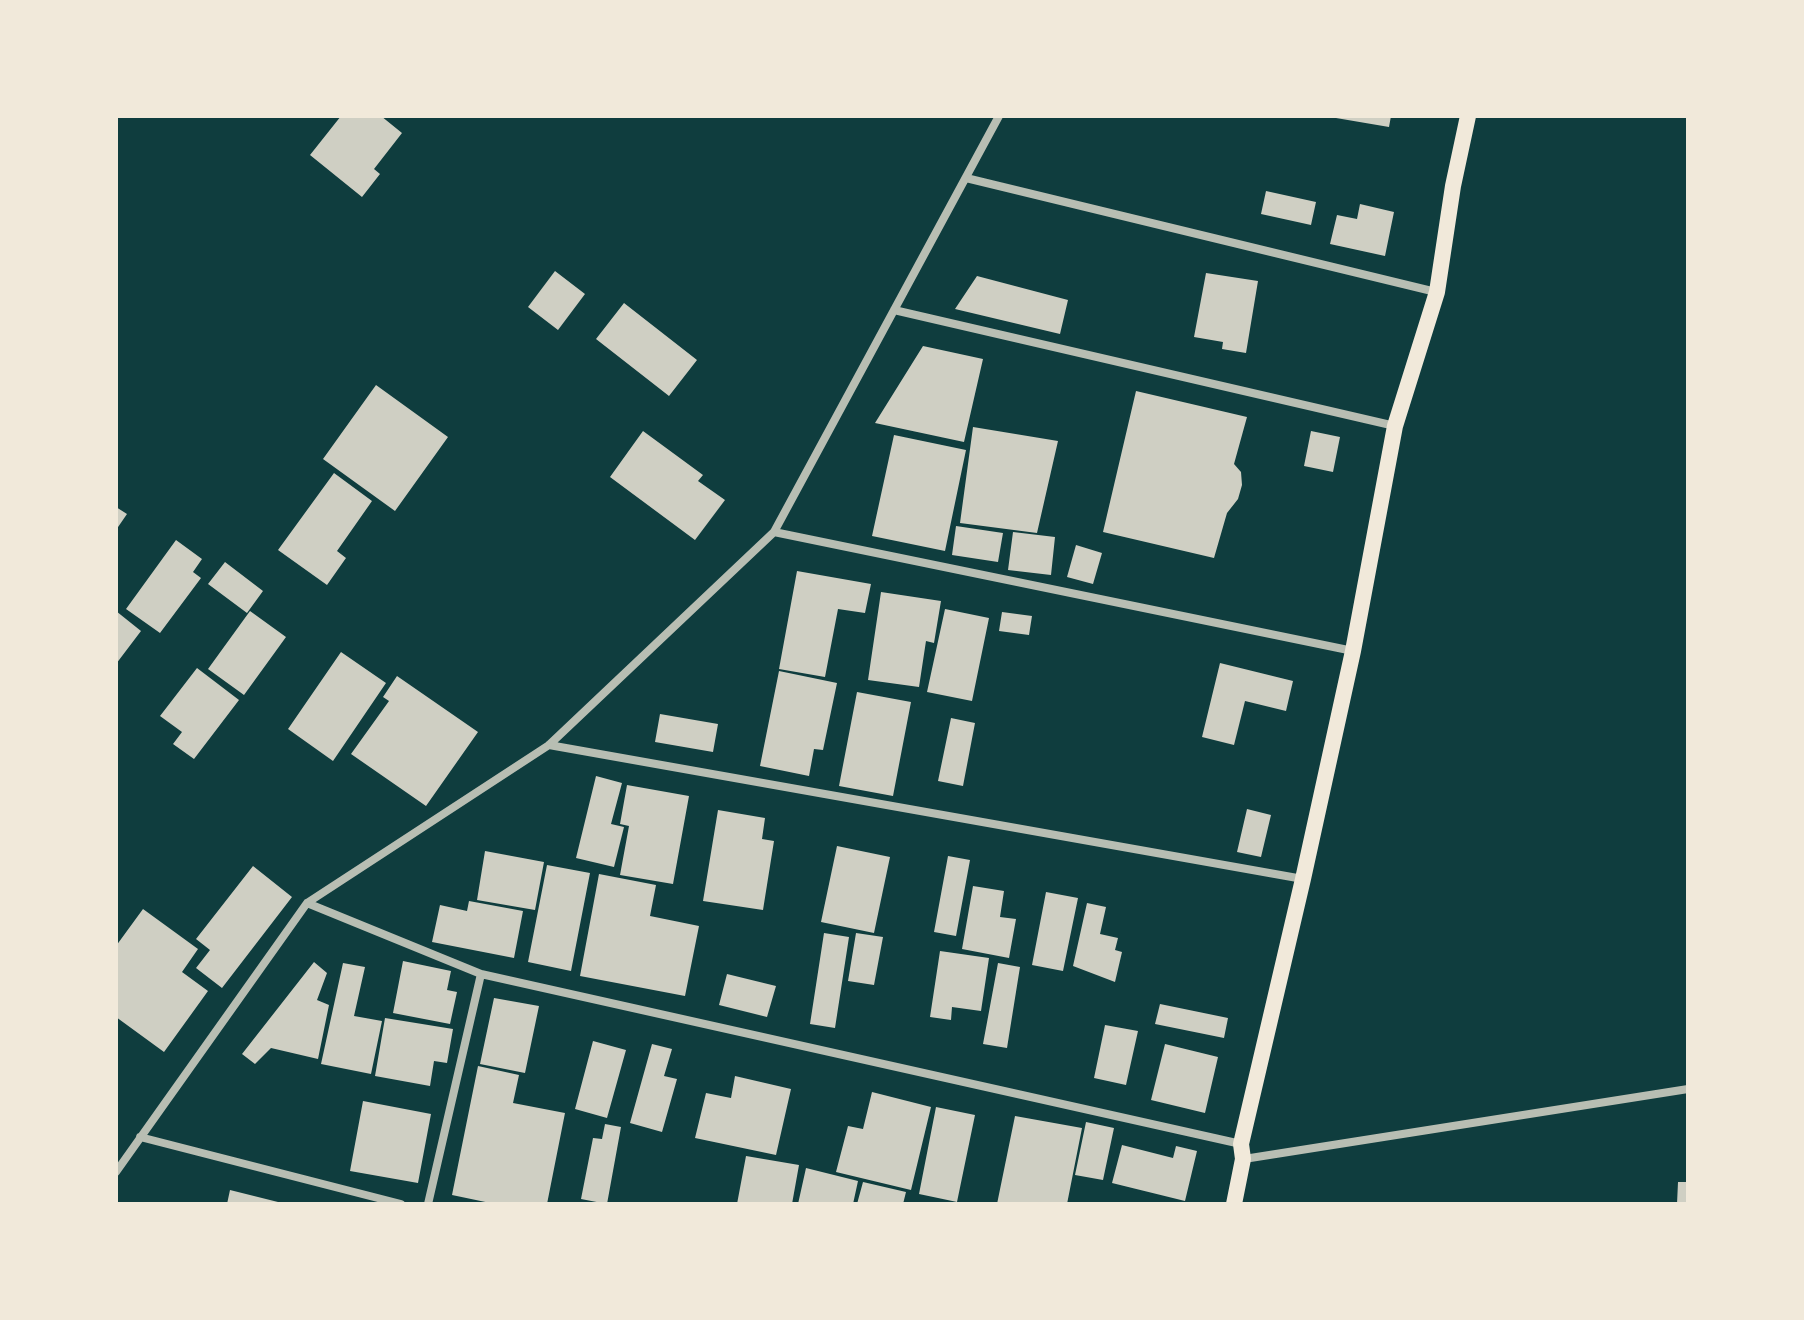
<!DOCTYPE html>
<html>
<head>
<meta charset="utf-8">
<style>
	body { margin:0 }
	#map { position:relative; width:1804px; height:1320px; overflow:hidden; background:#0f3d3e; font-family:"Fira Sans Condensed",sans-serif }
	canvas { display:block }
	.frame { position:absolute; inset:0; border:118px solid #f1e9da; pointer-events:none }
</style>
</head>
<body>
<div id="map">
<canvas width="1804" height="1320"></canvas>
<div class="frame"></div>
</div>
<script>
const ctx = document.querySelector('canvas').getContext('2d');
ctx.lineJoin = 'round';
function fill(path, color) {
  ctx.fillStyle = color;
  ctx.fill(path, 'evenodd');
}
function toPath(rows) {
  const path = new Path2D();
  for (const r of rows) {
    path.moveTo(r[0], r[1]);
    for (let i = 2; i < r.length; i += 2) path.lineTo(r[i], r[i + 1]);
  }
  return path;
}
function stroke(path, color, width, dash) {
  ctx.strokeStyle = color;
  ctx.lineWidth = width;
  ctx.lineCap = dash ? 'butt' : 'round';
  ctx.setLineDash(dash || []);
  ctx.stroke(path);
}
fill(toPath([
	[341,116,381,116,402,133,374,169,380,174,362,197,310,155],
	[1336,116,1391,116,1389,127,1336,118],
	[1266,191,1316,202,1311,225,1261,214],
	[1360,204,1394,212,1385,256,1330,244,1337,215,1357,219],
	[555,271,585,294,558,330,528,307],
	[1206,273,1258,281,1246,353,1222,349,1223,342,1194,337],
	[977,276,1068,300,1060,334,955,309],
	[624,303,697,360,669,396,596,339],
	[923,346,983,359,964,442,875,423],
	[376,385,448,437,395,511,323,459],
	[1136,391,1247,417,1234,464,1241,472,1242,485,1238,499,1227,513,1214,558,1103,532],
	[973,427,1058,441,1037,533,960,523],
	[643,431,703,475,698,481,725,500,695,540,610,477],
	[1311,431,1340,437,1333,472,1304,466],
	[894,435,966,450,945,551,872,536],
	[334,473,372,501,337,551,346,558,327,585,278,550],
	[116,507,127,514,116,530],
	[956,526,1003,533,998,562,952,555],
	[1013,532,1055,537,1051,575,1008,570],
	[176,540,202,559,193,572,201,578,160,633,126,609],
	[1076,545,1102,553,1093,584,1067,577],
	[225,562,263,591,247,613,208,584],
	[797,571,871,584,865,613,838,609,825,677,779,669],
	[881,592,941,601,934,643,926,641,919,687,868,680],
	[945,609,989,618,972,701,927,692],
	[116,611,141,631,116,664],
	[250,611,286,637,244,695,208,669],
	[1002,612,1032,616,1029,635,999,631],
	[341,652,386,683,333,761,288,729],
	[1220,663,1293,681,1286,711,1245,701,1234,745,1202,737],
	[197,668,239,700,194,759,173,744,182,732,160,716],
	[779,671,837,683,823,750,814,749,809,776,760,766],
	[397,676,478,732,426,806,351,754,389,701,383,697],
	[857,692,911,702,893,796,839,786],
	[660,714,718,724,713,752,655,742],
	[951,718,975,723,963,786,938,781],
	[596,776,622,783,611,824,624,827,614,867,576,858],
	[627,785,689,796,673,884,620,875,629,826,620,824],
	[1247,809,1271,815,1261,857,1237,852],
	[718,810,765,818,762,839,774,841,763,910,703,901],
	[837,846,890,857,874,933,821,922],
	[485,851,544,862,535,910,477,900],
	[948,856,970,860,956,936,934,932],
	[547,865,590,873,571,971,528,962],
	[253,866,292,897,222,988,196,968,210,950,196,939],
	[599,874,656,885,650,916,699,926,685,996,580,976],
	[973,886,1004,891,1000,917,1016,919,1009,958,962,949],
	[1046,892,1078,898,1063,971,1032,965],
	[469,901,523,911,514,958,432,942,440,905,467,911],
	[1087,903,1106,907,1100,934,1118,938,1115,950,1122,952,1115,982,1073,966],
	[143,909,198,949,182,972,208,991,164,1052,116,1017,116,946],
	[824,933,849,937,835,1028,810,1024],
	[856,933,883,937,874,985,848,981],
	[940,951,989,958,981,1011,952,1007,951,1020,930,1017],
	[403,961,451,971,447,990,457,992,450,1024,393,1013],
	[314,962,327,973,317,1000,329,1005,318,1059,271,1048,255,1064,242,1054],
	[343,963,365,967,354,1016,382,1021,371,1074,321,1064],
	[998,963,1020,967,1007,1048,983,1044],
	[727,974,776,986,767,1017,719,1005],
	[494,998,539,1006,525,1073,480,1064],
	[1160,1004,1228,1018,1224,1038,1155,1024],
	[385,1018,453,1029,447,1063,434,1061,430,1086,375,1076],
	[1105,1025,1138,1031,1126,1085,1094,1078],
	[593,1041,626,1050,607,1118,575,1109],
	[652,1044,672,1049,664,1076,677,1079,662,1132,630,1123],
	[1165,1044,1218,1057,1205,1113,1151,1100],
	[478,1066,519,1075,513,1103,565,1113,547,1204,495,1204,452,1195],
	[735,1076,791,1089,776,1155,695,1138,706,1093,731,1098],
	[872,1092,931,1107,911,1190,836,1172,848,1126,863,1129],
	[363,1101,431,1114,418,1183,350,1171],
	[936,1107,975,1115,957,1202,919,1194],
	[1015,1116,1082,1128,1067,1204,997,1204],
	[1086,1122,1114,1128,1103,1180,1075,1175],
	[605,1124,621,1127,607,1204,581,1199,593,1138,602,1139],
	[1122,1145,1173,1158,1176,1146,1197,1151,1185,1201,1112,1183],
	[746,1156,799,1165,792,1204,737,1204],
	[806,1168,858,1181,853,1204,798,1204],
	[863,1182,906,1192,903,1204,857,1204],
	[1678,1182,1688,1182,1688,1204,1677,1204],
	[230,1190,282,1203,282,1204,227,1204]
]), '#cfcfc3');
stroke(toPath([
	[966,178,1436,292],
	[894,310,1395,426],
	[774,532,1353,651],
	[549,745,1303,879],
	[307,903,481,974,1241,1144],
	[140,1137,401,1204],
	[1244,1159,1688,1089],
	[116,1172,307,903,549,745,774,532,999,116],
	[428,1204,481,974]
]), '#b8beb3', 8);
stroke(toPath([
	[1234,1204,1243,1159,1241,1144,1303,879,1353,651,1395,426,1437,292,1453,186,1468,116]
]), '#f1e9da', 16);
</script>
</body>
</html>
